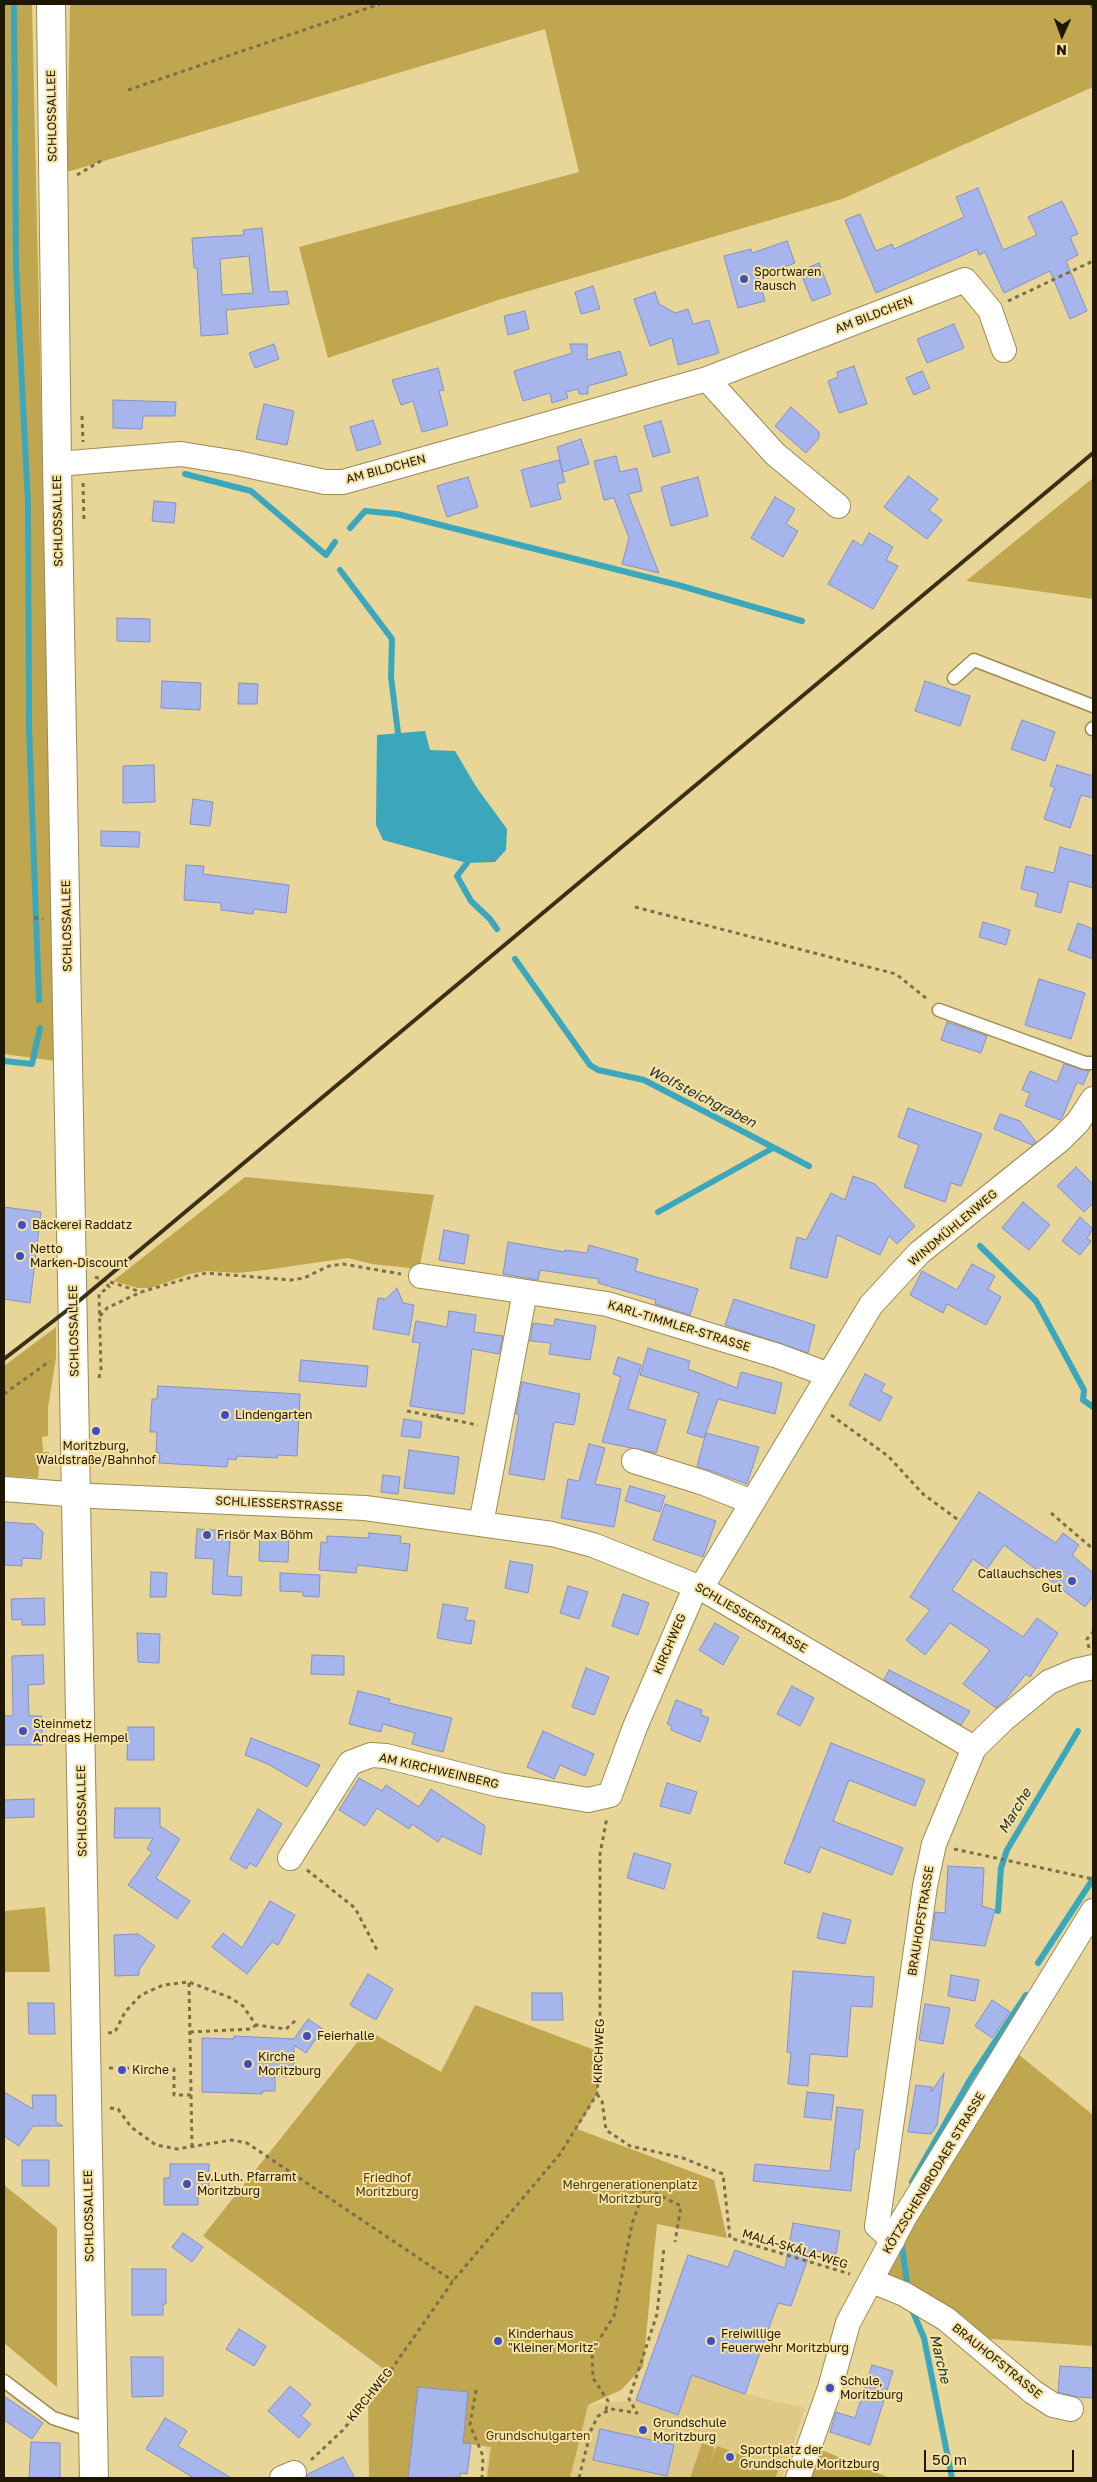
<!DOCTYPE html>
<html>
<head>
<meta charset="utf-8">
<style>
	body { margin:0 }
	#map { position:relative; width:1097px; height:2482px; overflow:hidden; background:#e8d598; font-family:"Golos Text",sans-serif }
	canvas { display:block }
	.frame { position:absolute; inset:0; border:5px solid #1f1701; pointer-events:none }
	.north { position:absolute; left:1037px; top:10px; width:50px; height:50px; -webkit-text-stroke:4px #f5e2a5; paint-order:stroke; rotate:182deg; font-size:14px; font-weight:700; line-height:20px; text-align:center; color:#1f1701 }
	.north::after { content:''; display:block; margin:auto; width:18px; height:22px; background:#1f1701; clip-path:polygon(50% 0,100% 100%,50% 72%,0 100%) }
	.scale { position:absolute; left:924px; top:2450px; width:150px; height:22px; box-sizing:border-box; border:2px solid #1f1701; border-top:0; padding-left:6px; font-size:15px; line-height:18px; white-space:nowrap; color:#1f1701; -webkit-text-stroke:4px #f5e2a5; paint-order:stroke }
</style>
</head>
<body>
<div id="map">
<canvas width="1097" height="2482"></canvas>
<div class="frame"></div>
<div class="north">N</div>
<div class="scale">50 m</div>
</div>
<script>
const ctx = document.querySelector('canvas').getContext('2d');
ctx.lineJoin = 'round';
function fill(path, color) {
  ctx.fillStyle = color;
  ctx.fill(path, 'evenodd');
}
function toPath(rows) {
  const path = new Path2D();
  for (const r of rows) {
    path.moveTo(r[0], r[1]);
    for (let i = 2; i < r.length; i += 2) path.lineTo(r[i], r[i + 1]);
  }
  return path;
}
function stroke(path, color, width, dash) {
  ctx.strokeStyle = color;
  ctx.lineWidth = width;
  ctx.lineCap = dash ? 'butt' : 'round';
  ctx.setLineDash(dash || []);
  ctx.stroke(path);
}
function write(font, color, halo, rows, align = 'center') {
  ctx.font = font + ' "Golos Text",sans-serif';
  ctx.lineWidth = 4;
  ctx.setLineDash([]);
  ctx.textBaseline = 'middle';
  ctx.strokeStyle = halo;
  ctx.fillStyle = color;
  for (const [text, x, y, turn = 0] of rows) {
    ctx.save();
    ctx.translate(x, y);
    ctx.rotate((+turn || 0) * Math.PI / 180);
    ctx.textAlign = isNaN(turn) ? turn : align;
    if (halo) ctx.strokeText(text, 0, 0);
    ctx.fillText(text, 0, 0);
    ctx.restore();
  }
}
fill(toPath([
	[692,2375,745,2394,805,2408,782,2478,485,2478,488,2454,485,2445,491,2404,578,2384,588,2405,636,2400,678,2415]
]), '#dfc986');
fill(toPath([
	[4,4,32,4,56,1061,4,1054],
	[70,4,1093,4,1093,87,842,199,498,300,328,358,299,247,579,172,545,29,67,172],
	[1093,478,1093,599,966,581],
	[245,1177,434,1195,419,1269,372,1264,348,1258,265,1270,238,1273,206,1271,190,1274,150,1288,138,1288,113,1281],
	[56,1327,56,1358,48,1407,48,1436,42,1437,43,1452,49,1452,48,1463,39,1465,38,1478,4,1476,4,1366],
	[45,1907,50,1972,4,1972,4,1911],
	[475,2005,600,2052,597,2094,577,2129,714,2180,727,2238,657,2224,643,2367,621,2390,588,2405,570,2478,487,2478,491,2447,463,2443,468,2392,419,2387,408,2478,369,2478,368,2399,389,2373,203,2236,367,2030,441,2072],
	[1018,2054,1093,2115,1093,2346,977,2338,882,2279],
	[4,2185,57,2228,57,2387,4,2343],
	[702,2443,715,2448,710,2463,717,2446,779,2469,775,2478,690,2478],
	[819,2449,885,2476,888,2478,811,2478]
]), '#c0a64f');
fill(toPath([
	[425,731,430,750,455,751,477,788,507,829,506,850,495,862,467,863,383,840,376,825,377,735]
]), '#3aa7bc');
stroke(toPath([
	[14,4,16,266,28,503,29,727,39,1000],
	[185,474,251,491,326,555,335,542],
	[350,528,365,511,397,514,678,585,802,621],
	[340,570,392,639,391,677,398,733],
	[467,863,457,876,471,901,490,919,497,929],
	[515,959,590,1065,598,1070,644,1080,809,1166],
	[4,1061,32,1064,40,1028],
	[658,1212,773,1148],
	[980,1246,1036,1301,1084,1390,1083,1400,1093,1407],
	[998,1911,1001,1868,1007,1850,1078,1731],
	[1038,1963,1093,1879],
	[912,2182,971,2078,1026,1995],
	[902,2247,908,2290],
	[910,2305,924,2338,952,2478]
]), '#3aa7bc', 6);
const building = toPath([
	[978,188,1003,250,1037,235,1028,217,1062,201,1078,234,1070,237,1078,255,1066,261,1087,311,1070,319,1050,271,1004,293,985,252,979,255,977,249,876,293,845,220,860,214,876,251,892,244,894,249,964,217,956,197,978,188],
	[262,228,269,292,287,291,289,304,226,310,228,334,201,336,197,268,194,268,192,238,244,235,243,230,262,228],
	[249,256,253,293,222,295,220,259,249,256],
	[787,241,795,263,758,276,765,301,738,308,724,256,751,249,752,253,787,241],
	[819,263,831,294,812,301,800,271,819,263],
	[593,286,600,309,581,314,575,292,593,286],
	[655,292,659,304,675,313,688,309,693,324,709,320,719,353,678,365,672,338,650,346,634,299,655,292],
	[525,311,529,329,508,335,504,316,525,311],
	[954,324,964,348,927,363,917,339,954,324],
	[274,344,279,359,255,368,249,353,274,344],
	[570,344,587,344,587,360,620,351,627,375,588,386,588,394,579,394,578,389,566,392,568,398,552,403,550,393,523,401,514,371,572,353,570,344],
	[854,366,867,404,839,413,828,381,838,377,837,372,854,366],
	[438,368,444,390,439,391,448,425,422,432,413,401,401,405,392,380,438,368],
	[922,371,930,388,914,395,906,378,922,371],
	[113,400,176,402,175,416,143,416,142,429,113,428,113,400],
	[264,404,294,411,287,445,256,439,264,404],
	[791,407,819,432,819,438,806,453,775,426,791,407],
	[373,420,381,444,357,451,350,427,373,420],
	[661,421,670,452,653,457,644,426,661,421],
	[581,439,589,464,563,472,557,447,581,439],
	[616,456,620,472,637,468,642,491,628,494,659,573,622,564,629,538,614,498,604,500,594,461,616,456],
	[559,460,565,482,557,484,561,499,531,507,521,470,559,460],
	[908,476,938,499,929,510,942,520,927,539,884,507,908,476],
	[468,477,478,507,447,517,437,486,468,477],
	[698,477,708,516,671,526,661,487,698,477],
	[775,497,795,509,786,524,798,531,783,557,751,538,775,497],
	[154,501,176,503,174,523,152,521,154,501],
	[869,533,893,547,886,560,898,566,873,609,828,584,853,540,862,546,869,533],
	[117,618,150,619,150,642,117,641,117,618],
	[162,681,201,683,200,710,161,708,162,681],
	[925,681,970,696,960,726,915,711,925,681],
	[239,683,258,684,257,704,238,704,239,683],
	[1022,720,1055,732,1045,761,1011,749,1022,720],
	[154,765,155,802,123,803,123,766,154,765],
	[1057,765,1093,776,1093,798,1081,795,1070,828,1044,819,1055,787,1050,786,1057,765],
	[193,799,213,802,210,826,190,824,193,799],
	[101,831,140,832,139,847,101,846,101,831],
	[1060,847,1093,856,1093,888,1069,881,1061,913,1035,906,1038,893,1021,889,1026,866,1054,873,1060,847],
	[186,865,204,866,203,874,289,885,286,913,254,909,253,914,221,910,221,903,184,900,186,865],
	[983,922,1010,930,1006,945,979,937,983,922],
	[1078,923,1093,929,1093,959,1068,950,1078,923],
	[1039,979,1085,993,1071,1039,1025,1025,1039,979],
	[947,1022,987,1036,981,1053,941,1040,947,1022],
	[1064,1064,1089,1071,1083,1085,1077,1082,1062,1118,1060,1120,1025,1106,1030,1093,1022,1090,1030,1071,1057,1082,1064,1064],
	[908,1108,982,1134,961,1186,951,1183,945,1202,904,1187,919,1145,898,1137,908,1108],
	[1000,1114,1020,1121,1036,1142,1032,1145,994,1129,1000,1114],
	[1076,1167,1093,1184,1093,1203,1084,1212,1057,1186,1076,1167],
	[853,1176,875,1184,915,1226,897,1244,889,1236,880,1255,837,1235,827,1278,790,1268,797,1237,806,1240,831,1193,845,1200,853,1176],
	[1023,1202,1050,1225,1029,1250,1002,1228,1023,1202],
	[4,1207,41,1212,30,1303,4,1299,4,1207],
	[1080,1217,1093,1229,1087,1238,1091,1241,1080,1255,1062,1241,1080,1217],
	[444,1230,469,1235,464,1264,439,1260,444,1230],
	[508,1242,565,1252,565,1250,587,1253,589,1245,638,1259,635,1271,698,1289,690,1315,655,1304,656,1300,598,1283,599,1279,540,1270,538,1280,503,1274,508,1242],
	[972,1264,995,1276,988,1289,1001,1297,986,1325,947,1304,943,1313,910,1295,922,1271,957,1290,972,1264],
	[397,1288,403,1303,414,1305,409,1335,373,1329,378,1298,386,1299,397,1288],
	[734,1299,815,1325,808,1353,725,1325,734,1299],
	[449,1311,476,1315,474,1332,503,1336,499,1354,472,1349,464,1414,410,1406,420,1343,412,1342,416,1321,447,1327,449,1311],
	[555,1319,596,1326,590,1360,549,1354,551,1343,530,1341,533,1323,554,1326,555,1319],
	[648,1348,690,1361,688,1369,737,1388,741,1372,782,1383,775,1414,718,1399,704,1438,687,1433,699,1393,640,1375,648,1348],
	[618,1357,641,1365,628,1409,666,1420,656,1453,602,1442,621,1377,613,1374,618,1357],
	[301,1360,368,1366,366,1387,299,1381,301,1360],
	[865,1374,885,1384,881,1391,892,1397,880,1421,849,1405,865,1374],
	[522,1382,580,1394,574,1425,554,1422,544,1480,509,1474,519,1415,516,1414,522,1382],
	[158,1386,300,1394,297,1456,278,1455,277,1458,237,1456,236,1460,228,1459,227,1467,159,1463,160,1453,156,1452,157,1432,150,1432,152,1399,157,1399,158,1386],
	[404,1419,422,1422,420,1438,401,1436,404,1419],
	[706,1433,759,1447,747,1484,697,1466,706,1433],
	[589,1444,605,1448,595,1484,621,1489,614,1527,561,1518,568,1479,579,1481,589,1444],
	[409,1450,459,1457,454,1494,404,1488,409,1450],
	[383,1475,400,1477,398,1494,381,1492,383,1475],
	[630,1486,665,1496,660,1512,625,1501,630,1486],
	[979,1492,1056,1543,1063,1533,1079,1545,1072,1555,1093,1573,1093,1596,1085,1607,1004,1545,987,1569,973,1559,952,1590,1023,1637,1037,1618,1058,1633,1030,1677,1026,1674,1006,1699,996,1708,963,1684,990,1650,950,1623,925,1655,906,1640,930,1610,910,1597,979,1492],
	[665,1504,716,1521,703,1557,653,1540,665,1504],
	[4,1522,34,1524,43,1532,41,1559,22,1558,22,1566,4,1565,4,1522],
	[197,1529,231,1531,227,1576,242,1577,241,1596,212,1594,214,1559,195,1558,197,1529],
	[260,1532,289,1533,288,1562,259,1561,260,1532],
	[369,1533,401,1536,400,1543,410,1544,407,1571,357,1565,356,1573,319,1570,321,1542,327,1543,327,1536,369,1538,369,1533],
	[510,1561,533,1565,528,1593,505,1588,510,1561],
	[151,1572,167,1573,166,1597,150,1597,151,1572],
	[280,1573,320,1575,319,1597,303,1596,303,1592,280,1591,280,1573],
	[568,1586,588,1592,579,1619,560,1613,568,1586],
	[623,1594,649,1603,638,1635,612,1626,623,1594],
	[44,1598,45,1625,22,1625,22,1619,12,1620,11,1599,44,1598],
	[443,1604,468,1608,465,1620,475,1621,471,1644,437,1638,443,1604],
	[715,1623,739,1637,723,1665,699,1650,715,1623],
	[137,1633,160,1634,159,1663,138,1662,137,1633],
	[43,1655,44,1684,28,1685,29,1716,42,1716,42,1745,4,1745,4,1716,13,1716,12,1656,43,1655],
	[312,1655,344,1656,344,1675,311,1674,312,1655],
	[586,1668,609,1677,594,1715,572,1707,586,1668],
	[889,1670,970,1711,961,1725,884,1680,889,1670],
	[792,1686,814,1698,800,1726,777,1714,792,1686],
	[358,1691,390,1699,389,1703,452,1718,443,1752,412,1744,415,1733,383,1724,381,1732,349,1724,358,1691],
	[676,1700,702,1710,701,1715,709,1718,700,1742,671,1730,672,1726,667,1724,676,1700],
	[128,1727,154,1727,154,1760,127,1760,128,1727],
	[543,1731,594,1754,585,1776,560,1765,554,1779,527,1767,543,1731],
	[251,1738,320,1765,307,1787,268,1764,245,1755,251,1738],
	[831,1743,925,1780,915,1806,849,1780,833,1821,903,1848,892,1875,820,1847,810,1873,784,1863,831,1743],
	[359,1778,382,1791,386,1785,419,1807,431,1789,485,1826,481,1855,442,1836,438,1842,412,1824,409,1829,377,1808,365,1826,339,1810,359,1778],
	[667,1783,697,1792,690,1814,660,1806,667,1783],
	[34,1799,34,1817,4,1818,4,1800,34,1799],
	[115,1808,160,1808,160,1826,180,1839,156,1878,190,1901,177,1919,128,1885,152,1852,147,1849,153,1838,114,1838,115,1808],
	[258,1809,282,1824,256,1867,250,1863,246,1869,230,1859,258,1809],
	[634,1853,671,1864,664,1889,627,1878,634,1853],
	[948,1866,984,1868,982,1906,995,1910,985,1946,932,1940,935,1912,945,1913,948,1866],
	[270,1901,295,1915,278,1945,272,1942,247,1974,212,1947,223,1933,242,1948,270,1901],
	[823,1913,851,1920,845,1944,817,1938,823,1913],
	[138,1934,155,1946,139,1970,139,1975,115,1976,114,1935,138,1934],
	[793,1971,874,1977,872,2007,851,2006,847,2057,810,2054,808,2086,788,2084,791,2053,787,2052,793,1971],
	[368,1974,393,1989,376,2020,350,2005,368,1974],
	[951,1975,979,1980,975,2001,948,1996,951,1975],
	[532,1993,562,1993,563,2020,532,2020,532,1993],
	[992,2000,1010,2012,992,2038,975,2026,992,2000],
	[28,2003,54,2003,55,2034,29,2034,28,2003],
	[925,2004,950,2008,943,2044,919,2040,925,2004],
	[308,2019,323,2029,306,2053,294,2045,294,2069,287,2077,275,2076,275,2091,263,2091,262,2094,202,2092,202,2038,234,2039,234,2036,294,2039,308,2019],
	[944,2073,937,2125,931,2134,908,2132,916,2085,932,2087,931,2092,944,2073],
	[4,2092,33,2109,32,2095,56,2095,56,2122,63,2126,33,2126,19,2146,4,2136,4,2092],
	[807,2092,834,2095,831,2120,804,2117,807,2092],
	[837,2107,863,2110,859,2149,855,2149,851,2191,753,2181,755,2164,830,2171,837,2107],
	[22,2160,49,2160,49,2186,22,2186,22,2160],
	[170,2164,209,2164,209,2190,198,2190,198,2205,164,2205,164,2178,170,2178,170,2164],
	[793,2223,840,2231,836,2254,811,2250,791,2306,778,2303,745,2394,692,2375,678,2415,636,2400,688,2255,728,2267,735,2250,785,2268,793,2223],
	[183,2233,203,2247,192,2262,172,2247,183,2233],
	[132,2269,166,2269,166,2304,163,2304,163,2315,132,2315,132,2269],
	[239,2329,266,2346,254,2366,226,2349,239,2329],
	[131,2357,163,2357,163,2396,132,2397,131,2357],
	[872,2365,893,2371,870,2445,830,2432,836,2412,855,2418,872,2365],
	[1060,2366,1093,2368,1093,2398,1077,2397,1058,2392,1060,2366],
	[290,2386,311,2404,301,2416,311,2424,299,2438,268,2411,290,2386],
	[418,2387,468,2392,463,2443,471,2444,467,2474,460,2473,460,2478,408,2478,418,2387],
	[4,2396,43,2423,32,2439,4,2420,4,2396],
	[165,2418,187,2431,178,2446,231,2478,194,2478,146,2449,165,2418],
	[600,2429,674,2445,667,2476,593,2460,600,2429],
	[31,2442,60,2443,60,2478,29,2478,31,2442],
	[343,2457,355,2478,306,2478,308,2474,343,2457]
]);
fill(building, '#a6b5ec');
stroke(building, '#8391c6', 1);
const service = toPath([
	[954,678,974,660,1093,706],
	[1092,729,1093,728],
	[939,1010,1085,1063,1093,1063],
	[4,2381,53,2418,93,2431]
]);
const minor = toPath([
	[707,379,775,454,838,506],
	[57,464,181,454,237,463,325,482,343,482,707,379,965,280,990,310,1004,350],
	[421,1276,607,1304,778,1356,829,1375],
	[634,1461,704,1483,752,1502],
	[4,1489,93,1496,365,1508,552,1534,593,1545,701,1588,974,1748],
	[481,1524,525,1292],
	[701,1588,871,1305,919,1253,1060,1140,1078,1122,1093,1099],
	[290,1858,350,1763,371,1755,386,1756,500,1785,588,1800,610,1795,635,1727,696,1586],
	[893,2240,877,2226,925,1886,934,1844,974,1748,1004,1719,1049,1682,1075,1671,1093,1667],
	[872,2281,904,2294,946,2319,1033,2392,1053,2405,1071,2409],
	[282,2478,294,2473],
	[798,2478,830,2388,848,2323,904,2218,1093,1911]
]);
const secondary = toPath([
	[51,4,57,464,94,2478]
]);
stroke(service, '#9d8b51', 15);
stroke(minor, '#9d8b51', 26);
stroke(secondary, '#9d8b51', 30);
stroke(toPath([
	[1091,4,1093,11],
	[128,90,380,4],
	[77,175,104,159],
	[1008,301,1093,261],
	[82,416,83,442],
	[83,483,84,522],
	[635,907,896,974,927,999],
	[34,918,43,919],
	[95,1277,141,1292,206,1273,291,1280,304,1278,329,1266,343,1264,401,1274],
	[100,1316,107,1308,141,1292],
	[99,1378,101,1369,99,1294,109,1287,104,1280],
	[4,1394,50,1361],
	[407,1411,478,1425],
	[831,1415,888,1456,923,1494,957,1519],
	[437,1418,438,1410],
	[1051,1513,1093,1549],
	[1089,1648,1087,1639,1093,1632],
	[954,1849,1093,1879],
	[307,1870,355,1908,378,1952],
	[189,1983,192,2147],
	[190,2032,251,2029,256,2025],
	[108,2033,115,2032,125,2012,141,1995,163,1985,189,1982,231,1998,243,2006,256,2025,286,2029,296,2020],
	[109,2068,174,2069,174,2095,191,2095],
	[597,2094,602,2101,606,2130,630,2146,683,2158,723,2174,730,2238,850,2274],
	[110,2108,118,2109,131,2127,156,2145,177,2149,232,2140,247,2143,453,2281],
	[476,2390,470,2425,483,2456,482,2478],
	[606,2410,608,2401,593,2378,592,2351,614,2316,632,2224,645,2188,681,2206,675,2242],
	[311,2460,343,2430,389,2373,453,2281,560,2154,597,2094,600,2052,600,1854,607,1817],
	[579,2478,591,2430,598,2416,611,2409,637,2413,629,2399,657,2314,664,2248]
]), '#7d7047', 3, [4, 4]);
stroke(service, '#fff', 12);
stroke(minor, '#fff', 24);
stroke(secondary, '#fff', 28);
stroke(toPath([
	[4,1359,74,1305,1093,453]
]), '#393015', 4);
for (const [x, y, r, color] of [
	[744,279,5,"#404ec2"],
	[22,1225,5,"#404ec2"],
	[20,1256,5,"#404ec2"],
	[225,1415,5,"#404ec2"],
	[96,1431,5,"#404ec2"],
	[207,1535,5,"#404ec2"],
	[1072,1581,5,"#404ec2"],
	[23,1731,5,"#404ec2"],
	[307,2036,5,"#404ec2"],
	[248,2064,5,"#404ec2"],
	[122,2070,5,"#404ec2"],
	[187,2184,5,"#404ec2"],
	[498,2341,5,"#404ec2"],
	[711,2341,5,"#404ec2"],
	[830,2388,5,"#404ec2"],
	[643,2430,5,"#404ec2"],
	[730,2457,5,"#404ec2"]
]) {
  const dot = new Path2D();
  dot.arc(x, y, r, 0, 2 * Math.PI);
  ctx.fillStyle = color;
  ctx.fill(dot);
  stroke(dot, '#f5e2a5', 2);
}
write('12px', '#1f1701', '#f5e2a5', [
	["SCHLOSSALLEE",52,116,-91],
	["AM BILDCHEN",874,315,-21],
	["AM BILDCHEN",386,469,-15],
	["SCHLOSSALLEE",58,521,-91],
	["SCHLOSSALLEE",67,926,-91],
	["WINDMÜHLENWEG",953,1228,-40],
	["KARL-TIMMLER-STRASSE",679,1326,17],
	["SCHLOSSALLEE",74,1331,-91],
	["SCHLIESSERSTRASSE",279,1504,3],
	["SCHLIESSERSTRASSE",751,1618,30],
	["KIRCHWEG",670,1644,-67],
	["AM KIRCHWEINBERG",439,1771,13],
	["SCHLOSSALLEE",82,1811,-91],
	["BRAUHOFSTRASSE",921,1921,-81],
	["KIRCHWEG",599,2051,-88],
	["KÖTZSCHENBRODAER STRASSE",934,2173,-59],
	["SCHLOSSALLEE",89,2216,-91],
	["MALÁ-SKÁLA-WEG",795,2249,17],
	["BRAUHOFSTRASSE",997,2361,39],
	["KIRCHWEG",370,2395,-51]
]);
write('12px', '#1f1701', '#f5e2a5', [
	["Sportwaren",754,272],
	["Rausch",754,286],
	["Bäckerei Raddatz",32,1225],
	["Netto",30,1249],
	["Marken-Discount",30,1263],
	["Lindengarten",235,1415],
	["Moritzburg,",96,1446,"center"],
	["Waldstraße/Bahnhof",96,1460,"center"],
	["Frisör Max Böhm",217,1535],
	["Callauchsches",1062,1574,"right"],
	["Gut",1062,1588,"right"],
	["Steinmetz",33,1724],
	["Andreas Hempel",33,1738],
	["Feierhalle",317,2036],
	["Kirche",258,2057],
	["Moritzburg",258,2071],
	["Kirche",132,2070],
	["Ev.Luth. Pfarramt",197,2177],
	["Moritzburg",197,2191],
	["Kinderhaus",508,2334],
	["\"Kleiner Moritz\"",508,2348],
	["Freiwillige",721,2334],
	["Feuerwehr Moritzburg",721,2348],
	["Schule,",840,2381],
	["Moritzburg",840,2395],
	["Grundschule",653,2423],
	["Moritzburg",653,2437],
	["Sportplatz der",740,2450],
	["Grundschule Moritzburg",740,2464]
], 'left');
write('12px', '#44370b', '#f5e2a5', [
	["Friedhof",387,2178],
	["Moritzburg",387,2192],
	["Mehrgenerationenplatz",630,2185],
	["Moritzburg",630,2199],
	["Grundschulgarten",538,2436]
]);
write('italic 14px', '#162e33', '#f5e2a5', [
	["Wolfsteichgraben",702,1097,27],
	["Marche",1015,1811,-59],
	["Marche",940,2359,77]
]);
</script>
</body>
</html>
